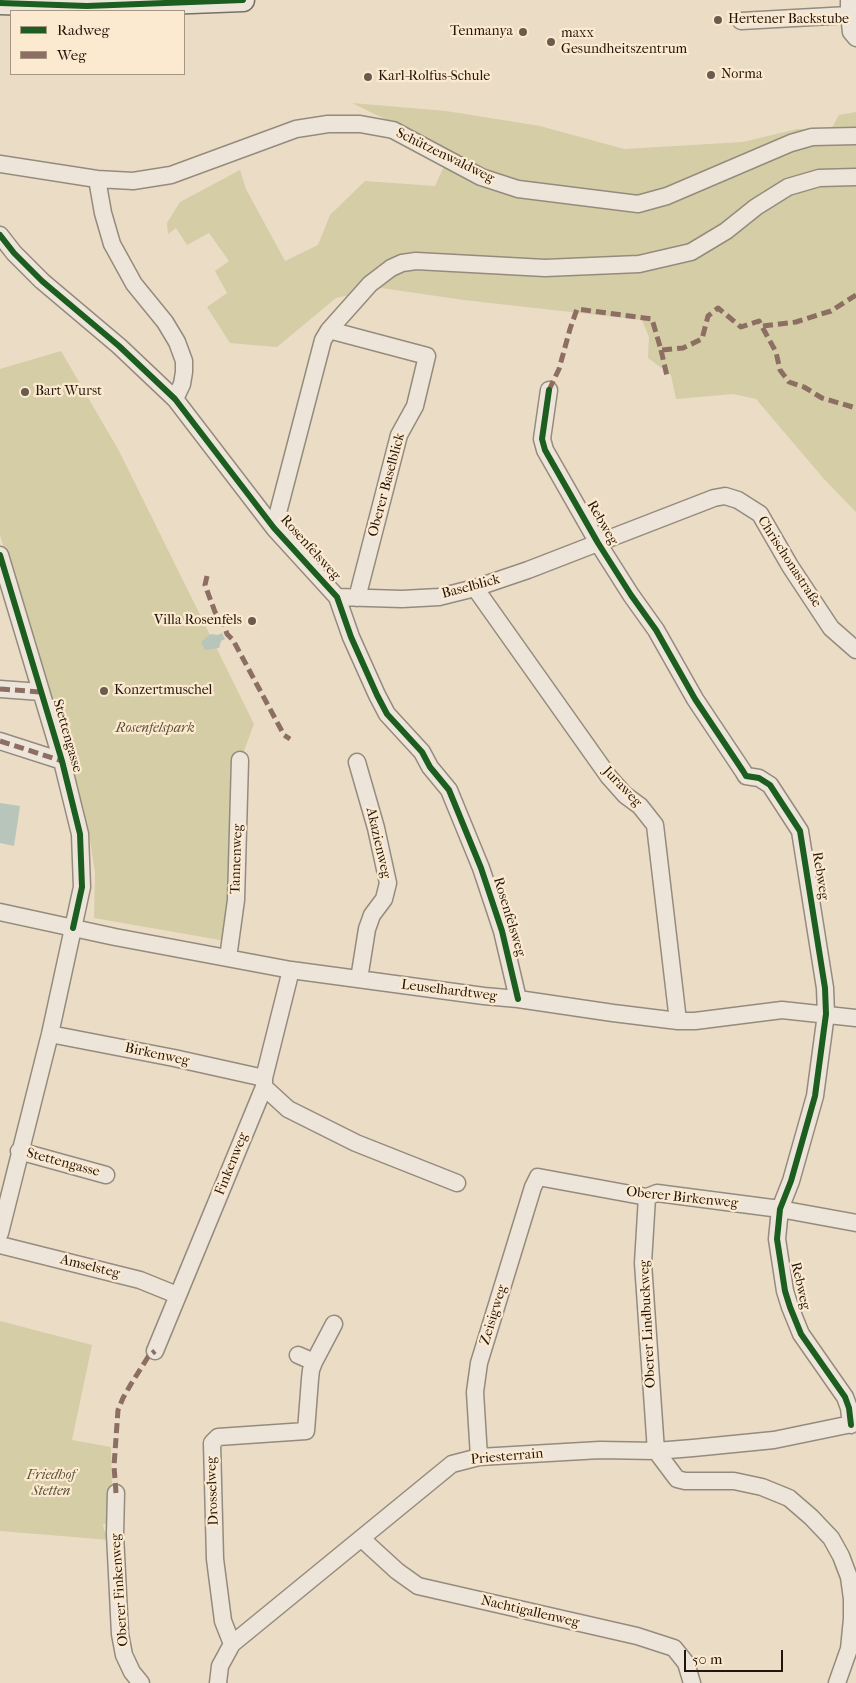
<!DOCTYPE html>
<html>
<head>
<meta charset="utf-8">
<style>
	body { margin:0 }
	#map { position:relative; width:856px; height:1683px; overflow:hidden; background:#ebdcc5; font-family:"IM FELL French Canon",serif }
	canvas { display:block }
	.legend { position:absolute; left:10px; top:10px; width:175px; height:65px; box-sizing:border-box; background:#fcead0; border:1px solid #a69582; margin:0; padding:6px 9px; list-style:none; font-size:15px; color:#24150c }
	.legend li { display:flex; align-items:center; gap:10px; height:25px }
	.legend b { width:25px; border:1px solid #a69582 }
	.scale { position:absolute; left:684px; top:1650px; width:99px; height:22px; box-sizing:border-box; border:2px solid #24150c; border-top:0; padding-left:6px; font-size:15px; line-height:18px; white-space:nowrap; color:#24150c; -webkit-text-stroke:4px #fcead0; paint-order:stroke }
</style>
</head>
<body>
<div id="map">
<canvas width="856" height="1683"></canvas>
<ul class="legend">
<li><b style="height:6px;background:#1b5e20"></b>Radweg</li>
<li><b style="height:6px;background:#8d6e63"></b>Weg</li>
</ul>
<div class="scale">50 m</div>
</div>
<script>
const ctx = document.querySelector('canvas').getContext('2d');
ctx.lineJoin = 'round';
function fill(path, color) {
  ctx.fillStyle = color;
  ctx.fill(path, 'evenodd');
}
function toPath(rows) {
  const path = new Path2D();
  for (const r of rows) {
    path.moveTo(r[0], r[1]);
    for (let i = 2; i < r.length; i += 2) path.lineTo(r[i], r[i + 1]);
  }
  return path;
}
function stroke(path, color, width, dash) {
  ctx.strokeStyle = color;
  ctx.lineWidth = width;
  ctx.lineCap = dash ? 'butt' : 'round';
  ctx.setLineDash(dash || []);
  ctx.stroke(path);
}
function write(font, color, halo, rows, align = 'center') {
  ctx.font = font + ' "IM FELL French Canon",serif';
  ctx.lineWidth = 4.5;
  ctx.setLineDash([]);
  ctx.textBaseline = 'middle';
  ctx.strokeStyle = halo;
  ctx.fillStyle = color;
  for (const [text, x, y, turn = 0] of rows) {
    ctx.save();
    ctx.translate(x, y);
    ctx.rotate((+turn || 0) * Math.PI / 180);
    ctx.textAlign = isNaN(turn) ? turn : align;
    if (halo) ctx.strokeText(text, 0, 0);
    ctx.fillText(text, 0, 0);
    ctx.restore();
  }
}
fill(toPath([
	[352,103,446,111,540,126,624,149,743,142,797,129,831,129,839,115,856,112,856,512,824,479,756,399,733,394,676,399,671,375,648,358,649,337,642,320,464,300,381,288,336,298,277,347,230,343,207,307,227,293,215,271,229,261,209,233,187,245,176,228,168,234,167,223,180,202,240,170,246,189,285,261,318,245,330,215,365,181,435,186,451,151],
	[61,351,119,451,254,724,237,770,226,941,94,918,95,873,89,833,72,766,0,535,0,369],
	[0,1321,92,1345,72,1440,111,1447,113,1522,103,1524,104,1530,110,1540,0,1531]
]), '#d4cda6');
fill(toPath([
	[222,633,225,639,221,641,219,648,205,650,201,642,211,634,218,635],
	[0,803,20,806,14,846,0,843]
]), '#b7c5ba');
const minor = toPath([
	[849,15,851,32,856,38],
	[741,21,849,15,849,0],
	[0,164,97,179,133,181,171,175,296,129,328,124,360,124,393,130,481,177,518,189,638,204,667,196,791,143,812,137,856,136],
	[97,179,103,213,112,244,134,284,165,322,177,342,184,361,184,372,182,384,175,399],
	[0,235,14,253,42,281,119,346,175,399,274,528,337,597,351,637,377,695,387,714,422,752,430,767,449,790,481,868,502,931,518,999],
	[329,330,427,356,415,406,399,435,357,598],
	[549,390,542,439,545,450,598,543,631,595,656,630,695,699,743,771,746,776,759,778,770,785,800,831,825,988,826,1014,815,1096,791,1181,780,1209,777,1239,785,1291,790,1307,801,1334,845,1397,849,1408,851,1425],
	[274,528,323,340,329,330,370,284,391,268,402,263,416,261,545,268,639,264,691,252,726,231,756,207,788,187,819,178,856,177],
	[0,555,62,761,80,834,82,887,50,1034,0,1233],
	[475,588,609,777,625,795,640,806,655,825,678,1021],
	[337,597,402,599,439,597,475,588,528,570,714,498,725,496,738,500,760,514,790,566,831,628,856,650],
	[0,689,41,692],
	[0,741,62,761],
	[357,762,376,828,388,883,384,899,372,915,367,929,359,979],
	[0,912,115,937,291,970,484,996,518,999,613,1013,678,1021,695,1021,782,1010,856,1018],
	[228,958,236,900,240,760],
	[50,1034,174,1058,264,1078],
	[264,1087,288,1109,356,1143,457,1183],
	[19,1151,106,1175],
	[647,1197,643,1263,656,1451,677,1479,685,1481,734,1481,762,1487,789,1498,811,1517,831,1538,841,1556,849,1577,852,1599,852,1619,849,1649,837,1683],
	[0,1245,140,1280,177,1295],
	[155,1351,264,1087,264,1078,291,970],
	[314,1362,334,1324],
	[479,1457,475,1392,479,1363,533,1187,538,1177,647,1197,657,1193,780,1209,856,1223],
	[116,1493,115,1534,120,1634,124,1655,132,1672,141,1683],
	[362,1539,397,1571,418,1586,637,1636,674,1648,686,1663,692,1683],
	[232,1644,223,1621,215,1559,212,1443,218,1437,306,1431,310,1379,311,1370,314,1362,298,1355],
	[218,1683,220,1666,232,1644,452,1464,479,1457,600,1450,656,1451,693,1448,774,1440,856,1423]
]);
const secondary = toPath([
	[0,3,87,6,243,0]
]);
stroke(minor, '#958b7d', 19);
stroke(secondary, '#797064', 25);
stroke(minor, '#eee5da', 16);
stroke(secondary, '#eee5da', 22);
stroke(toPath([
	[763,326,796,322,831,311,856,295],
	[661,350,667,376],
	[549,390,559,369,570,329,577,309,652,319,661,350,683,348,702,339,708,316,718,308,741,327,759,321,776,352,780,370,789,382,804,387,822,398,856,408],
	[207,576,205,585,215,612,224,625,227,634,233,640,284,735,290,739],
	[0,689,41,692],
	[0,741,62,761],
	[116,1493,114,1466,118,1410,123,1398,131,1384,148,1357,155,1351]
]), '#8d6e63', 5, [10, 5]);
stroke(toPath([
	[0,3,87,6,243,0],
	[0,235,14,253,42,281,119,346,175,399,274,528,337,597,351,637,377,695,387,714,422,752,430,767,449,790,481,868,502,931,518,999],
	[549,390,542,439,545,450,598,543,631,595,656,630,695,699,743,771,746,776,759,778,770,785,800,831,825,988,826,1014,815,1096,791,1181,780,1209,777,1239,785,1291,790,1307,801,1334,845,1397,849,1408,851,1425],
	[0,555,62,761,80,834,82,887,73,928]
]), '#1b5e20', 6);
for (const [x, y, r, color] of [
	[718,20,5,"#6a5b4d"],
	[523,32,5,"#6a5b4d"],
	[551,42,5,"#6a5b4d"],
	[711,75,5,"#6a5b4d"],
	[368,77,5,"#6a5b4d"],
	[25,392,5,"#6a5b4d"],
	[252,621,5,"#6a5b4d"],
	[104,691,5,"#6a5b4d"]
]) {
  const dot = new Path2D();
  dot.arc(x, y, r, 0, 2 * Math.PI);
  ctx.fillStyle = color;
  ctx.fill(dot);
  stroke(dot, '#fcead0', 2);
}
write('14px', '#24150c', '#fcead0', [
	["Hertener Backstube",728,20],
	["Tenmanya",513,32,"right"],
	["maxx",561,34],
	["Gesundheitszentrum",561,50],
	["Norma",721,75],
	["Karl-Rolfus-Schule",378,77],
	["Bart Wurst",35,392],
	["Villa Rosenfels",242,621,"right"],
	["Konzertmuschel",114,691]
], 'left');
write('14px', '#24150c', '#fcead0', [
	["Schützenwaldweg",445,156,26],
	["Oberer Baselblick",387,485,-75],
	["Rebweg",602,523,60],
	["Rosenfelsweg",310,548,48],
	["Chrischonastraße",789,562,57],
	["Baselblick",471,587,-15],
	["Stettengasse",67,736,74],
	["Juraweg",622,787,46],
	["Akazienweg",378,843,77],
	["Tannenweg",237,859,-88],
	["Rebweg",820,876,81],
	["Rosenfelsweg",509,917,73],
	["Leuselhardtweg",449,991,7],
	["Birkenweg",157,1055,12],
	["Stettengasse",63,1163,15],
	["Finkenweg",232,1164,-68],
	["Oberer Birkenweg",682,1198,6],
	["Amselsteg",90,1267,14],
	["Rebweg",800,1286,77],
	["Zeisigweg",494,1315,-73],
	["Oberer Lindbuckweg",648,1324,-93],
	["Priesterrain",507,1457,-5],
	["Drosselweg",213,1491,-92],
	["Oberer Finkenweg",120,1590,-94],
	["Nachtigallenweg",530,1612,13]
]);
write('italic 14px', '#5b5139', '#fcead0', [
	["Rosenfelspark",155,729],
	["Friedhof",51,1476],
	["Stetten",51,1492]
]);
</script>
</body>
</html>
